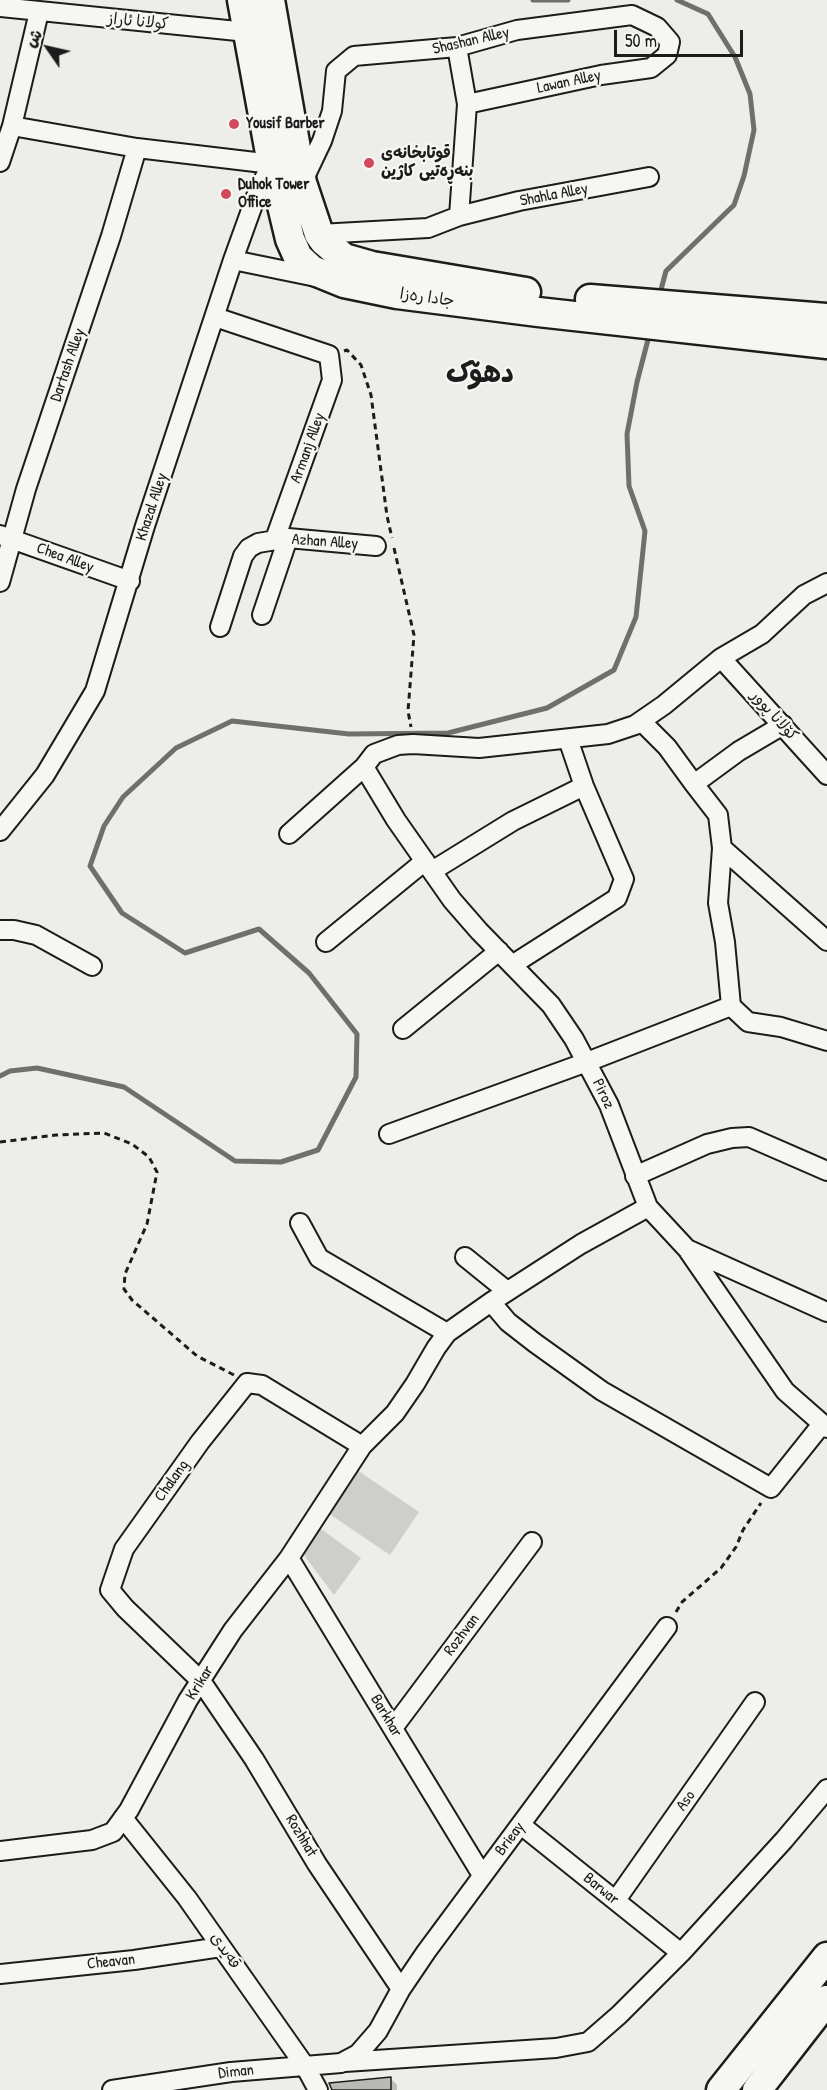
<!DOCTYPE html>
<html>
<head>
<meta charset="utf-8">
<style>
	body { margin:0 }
	#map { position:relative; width:827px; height:2090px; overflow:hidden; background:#edede9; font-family:"Patrick Hand","Playpen Sans Arabic",sans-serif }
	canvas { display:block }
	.north { position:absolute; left:18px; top:18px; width:60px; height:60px; -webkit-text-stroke:4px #f6f6f2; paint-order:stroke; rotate:304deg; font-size:16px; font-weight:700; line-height:24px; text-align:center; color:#1c1c1c }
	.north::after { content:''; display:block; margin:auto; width:21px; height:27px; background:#1c1c1c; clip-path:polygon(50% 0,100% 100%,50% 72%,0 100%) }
	.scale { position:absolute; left:614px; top:30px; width:129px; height:27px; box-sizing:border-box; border:3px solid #1c1c1c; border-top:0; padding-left:8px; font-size:18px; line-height:21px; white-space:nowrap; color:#1c1c1c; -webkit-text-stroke:4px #f6f6f2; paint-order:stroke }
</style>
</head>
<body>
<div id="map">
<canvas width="827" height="2090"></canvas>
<div class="north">ش</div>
<div class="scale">50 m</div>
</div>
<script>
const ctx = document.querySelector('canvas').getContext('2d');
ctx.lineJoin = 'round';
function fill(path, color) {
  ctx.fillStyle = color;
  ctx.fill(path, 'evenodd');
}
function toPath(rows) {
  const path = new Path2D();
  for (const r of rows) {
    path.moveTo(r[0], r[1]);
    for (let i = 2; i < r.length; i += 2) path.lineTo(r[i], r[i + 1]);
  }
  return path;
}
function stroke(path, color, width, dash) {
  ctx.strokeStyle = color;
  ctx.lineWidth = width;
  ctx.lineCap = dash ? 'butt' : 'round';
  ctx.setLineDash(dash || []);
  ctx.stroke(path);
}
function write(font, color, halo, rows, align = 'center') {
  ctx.font = font + ' "Patrick Hand","Playpen Sans Arabic",sans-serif';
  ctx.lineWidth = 4.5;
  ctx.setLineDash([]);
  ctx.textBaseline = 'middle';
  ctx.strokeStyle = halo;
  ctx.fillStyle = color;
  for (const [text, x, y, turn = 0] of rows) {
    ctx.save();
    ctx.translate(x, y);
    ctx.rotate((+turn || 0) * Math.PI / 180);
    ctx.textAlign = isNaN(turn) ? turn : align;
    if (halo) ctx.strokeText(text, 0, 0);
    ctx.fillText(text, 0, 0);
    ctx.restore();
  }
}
fill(toPath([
	[357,1470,419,1512,390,1555,328,1513],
	[317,1526,361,1558,334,1595,301,1551]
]), '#cececb');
fill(toPath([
	[390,2078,397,2085,397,2090,334,2090]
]), '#0003');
stroke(toPath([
	[533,0,568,0],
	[659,297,666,271,734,205,744,176,754,130,750,94,735,57,708,14,677,0],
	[0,1076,10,1071,37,1068,124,1087,235,1161,281,1162,318,1150,356,1077,357,1034,309,973,259,929,185,953,122,913,90,866,104,826,123,797,176,748,232,721,349,734,448,733,547,708,614,670,636,617,645,531,629,486,627,434,637,382,650,332]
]), '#6f6f6d', 5);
const building = toPath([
	[391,2077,391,2090,332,2090,329,2083,391,2077]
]);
fill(building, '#b9b9b6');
stroke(building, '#1c1c1c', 1.5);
const street = toPath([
	[0,7,257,33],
	[457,47,467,104,459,216],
	[0,162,12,126,39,12],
	[302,183,322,141,332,111,336,71,354,56,457,47,517,30,632,15,657,27,670,42,667,55,651,68,601,75,467,104],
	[319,234,428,228,459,216,519,201,649,177],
	[233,260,316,277],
	[215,317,329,355,332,380,275,539],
	[0,535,130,581],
	[0,582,26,489,111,236,137,148],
	[262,615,288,538],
	[220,627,243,556,249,548,258,543,288,538,376,546],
	[721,658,827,775],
	[641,721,667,747,694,784],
	[783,725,739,751,694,784,718,815,722,848,718,903,725,942,731,1006,748,1022,781,1027,827,1041],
	[364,767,396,820,452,900,479,931,551,1005,574,1039,609,1105,648,1207,687,1249,785,1391,827,1428],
	[0,831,45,775,95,691,145,526,233,260,259,188,272,164,137,148,12,126],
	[289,834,364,767,374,754,398,745,413,744,479,748,608,734,635,725,664,705,721,658,762,634,804,595,827,583],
	[722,848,827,941],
	[432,871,513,821,584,786],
	[0,930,14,930,36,935,92,966],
	[326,942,425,861],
	[512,965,617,898,624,879,584,786,568,739],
	[403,1029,499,951],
	[389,1134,587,1062,731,1006],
	[635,1176,707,1144,732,1138,749,1137,827,1171],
	[300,1223,319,1258,447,1333],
	[687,1249,827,1312],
	[465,1257,507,1291],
	[491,1302,508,1322,535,1343,602,1391,771,1488,822,1424],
	[362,1446,262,1385,247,1383,200,1442,124,1549,110,1590,125,1608,201,1681,254,1759,317,1864,401,1989],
	[289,1558,482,1875],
	[393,1728,532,1542],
	[123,1818,187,1898,305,2066,318,2090],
	[521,1825,681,1953],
	[0,1851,92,1840,113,1832,129,1810,188,1700,233,1630,289,1558,362,1446,395,1413,415,1384,436,1348,447,1333,491,1302,581,1244,648,1207],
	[616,1900,755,1702],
	[0,1974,134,1960,221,1947],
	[345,2062,556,2048,588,2042,619,2015,681,1953,784,1840,827,1789],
	[112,2090,231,2072,341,2063,358,2054,378,2031,401,1989,426,1952,667,1627]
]);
const primary = toPath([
	[242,0,272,164,290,239,298,257,312,270,344,283,397,294,538,312,827,344],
	[270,0,302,183,319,234,324,241,344,258,372,266,526,292],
	[590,299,827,318],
	[721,2090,827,1957],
	[757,2090,827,2000]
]);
stroke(street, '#1c1c1c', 22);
stroke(primary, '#1c1c1c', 33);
stroke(toPath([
	[344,351,347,350,361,365,371,395,387,516,392,538],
	[394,548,414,635,408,711,411,727],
	[0,1142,56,1135,104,1133,132,1144,149,1157,157,1172,147,1224,125,1274,124,1289,132,1300,197,1356,234,1375],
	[676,1612,682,1602,721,1568,736,1547,743,1530,761,1503]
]), '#1c1c1c', 3, [6, 4.5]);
stroke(street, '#f6f6f2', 18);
stroke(primary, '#f6f6f2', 28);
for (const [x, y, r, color] of [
	[234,124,6,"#d1495b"],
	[369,163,6,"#d1495b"],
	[226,194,6,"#d1495b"]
]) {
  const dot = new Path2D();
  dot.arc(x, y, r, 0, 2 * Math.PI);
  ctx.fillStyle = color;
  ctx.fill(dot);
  stroke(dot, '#f6f6f2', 2);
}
write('16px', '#1c1c1c', '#f6f6f2', [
	["کولانا ئاراز",138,22,5],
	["Shashan Alley",471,41,-13],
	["Lawan Alley",569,82,-12],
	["Shahla Alley",554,195,-11],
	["جادا ره‌زا",427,298,8],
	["Dartash Alley",68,365,-71],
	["Armanj Alley",308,448,-70],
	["Khazal Alley",152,507,-72],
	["Azhan Alley",325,542,4],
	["Chea Alley",65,558,20],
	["کۆلانا پوور",774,716,48],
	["Piroz",603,1094,64],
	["Chalang",172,1481,-55],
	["Rozhvan",462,1635,-53],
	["Krikar",200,1683,-58],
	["Barkhar",386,1716,59],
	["Aso",686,1801,-55],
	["Rozhhat",301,1836,59],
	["Brieay",510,1839,-53],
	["Barwar",601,1889,39],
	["قەیدی",225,1951,55],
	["Cheavan",111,1962,-6],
	["Diman",236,2072,-6]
]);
write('bold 16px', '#1c1c1c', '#f6f6f2', [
	["Yousif Barber",246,124],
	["قوتابخانەی",381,154],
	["بنەڕەتیی کاژین",381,172],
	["Duhok Tower",238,185],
	["Office",238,203]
], 'left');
write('bold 28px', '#1c1c1c', '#f6f6f2', [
	["دھۆک",480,375]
]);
</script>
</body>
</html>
